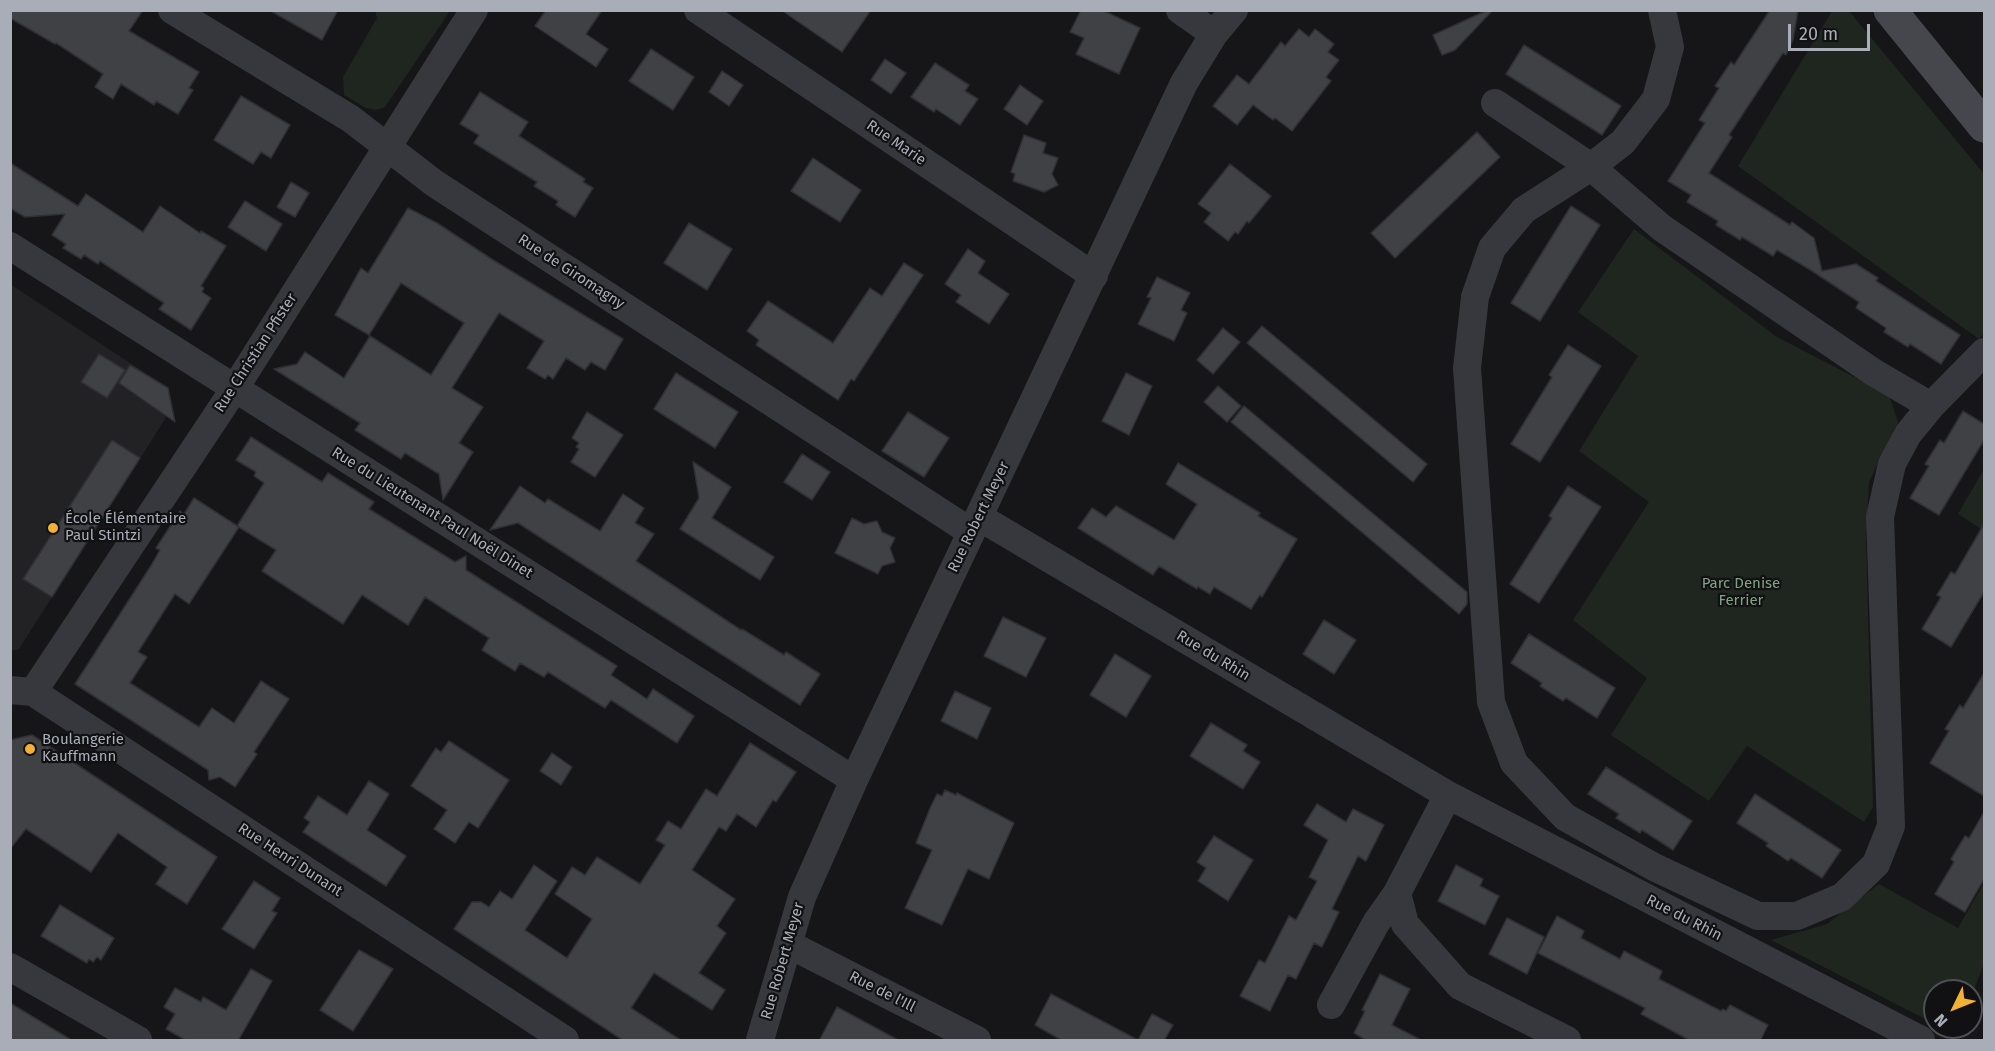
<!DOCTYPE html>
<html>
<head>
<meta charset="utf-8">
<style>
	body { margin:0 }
	#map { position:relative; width:1995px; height:1051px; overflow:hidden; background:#161618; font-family:"Fira Sans",sans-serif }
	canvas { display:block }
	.frame { position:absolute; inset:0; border:12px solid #a8adb8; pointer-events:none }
	.north { position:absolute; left:1923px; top:979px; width:60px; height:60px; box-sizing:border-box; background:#111113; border:2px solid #4d4f55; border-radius:50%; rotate:227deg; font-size:16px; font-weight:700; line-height:24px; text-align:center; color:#a8adb8 }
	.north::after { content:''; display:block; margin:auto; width:21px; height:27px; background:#f2b134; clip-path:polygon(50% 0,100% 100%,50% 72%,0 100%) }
	.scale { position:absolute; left:1788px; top:24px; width:82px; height:27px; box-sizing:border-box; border:3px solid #a8adb8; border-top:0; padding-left:8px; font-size:18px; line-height:21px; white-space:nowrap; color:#a8adb8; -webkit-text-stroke:4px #111113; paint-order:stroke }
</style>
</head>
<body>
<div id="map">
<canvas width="1995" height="1051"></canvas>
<div class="frame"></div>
<div class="north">N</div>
<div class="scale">20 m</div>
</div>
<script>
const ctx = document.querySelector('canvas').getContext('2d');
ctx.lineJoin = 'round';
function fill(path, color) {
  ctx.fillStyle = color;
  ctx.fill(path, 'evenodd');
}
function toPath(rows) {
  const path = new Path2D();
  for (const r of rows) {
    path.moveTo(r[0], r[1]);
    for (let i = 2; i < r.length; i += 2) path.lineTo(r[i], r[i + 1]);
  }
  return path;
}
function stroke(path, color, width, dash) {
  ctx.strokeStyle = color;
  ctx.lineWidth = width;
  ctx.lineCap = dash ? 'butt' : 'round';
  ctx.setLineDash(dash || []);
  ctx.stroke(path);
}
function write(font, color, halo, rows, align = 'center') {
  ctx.font = font + ' "Fira Sans",sans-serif';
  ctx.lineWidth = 4.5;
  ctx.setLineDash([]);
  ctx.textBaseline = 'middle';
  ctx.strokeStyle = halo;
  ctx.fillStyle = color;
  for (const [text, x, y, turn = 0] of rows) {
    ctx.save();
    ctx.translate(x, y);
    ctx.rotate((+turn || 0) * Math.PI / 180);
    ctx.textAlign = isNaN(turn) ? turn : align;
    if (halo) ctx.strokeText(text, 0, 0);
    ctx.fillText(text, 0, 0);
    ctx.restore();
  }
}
fill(toPath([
	[10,284,168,388,172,408,19,649,11,651]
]), '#222225');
fill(toPath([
	[375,11,450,11,385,107,376,110,366,108,344,95,343,77,377,18],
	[1832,11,1849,11,1984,174,1984,333,1979,339,1738,166],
	[1634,229,1777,337,1889,395,1898,422,1869,482,1866,540,1873,807,1864,822,1747,746,1709,801,1611,735,1647,678,1573,620,1649,502,1579,451,1638,356,1578,312],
	[1984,469,1984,531,1958,514],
	[1984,883,1984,963,1971,998,1971,991,1935,991,1935,1024,1771,940,1827,924,1879,884,1958,928]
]), '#1e261f');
const building = toPath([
	[10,10,143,10,129,31,199,72,189,88,193,90,178,114,156,101,154,105,121,84,113,99,95,87,103,74,56,43,55,44,10,18,10,10],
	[269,10,338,10,322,40,269,10],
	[546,10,602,10,586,34,608,49,596,67,535,26,546,10],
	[781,10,871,10,842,52,781,10],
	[1081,10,1102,10,1140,28,1119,74,1076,54,1084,38,1070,32,1081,10],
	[1488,10,1493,10,1455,50,1442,55,1433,35,1488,10],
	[1770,10,1798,10,1793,40,1786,55,1783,53,1729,135,1732,137,1709,173,1790,225,1792,222,1814,238,1822,271,1856,264,1878,278,1876,281,1960,335,1941,364,1910,344,1908,347,1884,332,1886,328,1856,308,1859,302,1809,269,1777,250,1773,256,1742,237,1740,240,1716,225,1718,221,1687,202,1691,195,1668,181,1705,123,1699,120,1719,88,1715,86,1731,62,1734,65,1770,10],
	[1299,29,1309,37,1315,29,1334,44,1328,52,1339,60,1326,77,1331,81,1292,131,1275,118,1273,120,1253,105,1237,125,1213,106,1237,75,1249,84,1281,42,1285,46,1299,29],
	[1524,45,1621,106,1602,135,1506,74,1524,45],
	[651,49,694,77,673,110,629,81,651,49],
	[885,59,906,73,891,94,871,80,885,59],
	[935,63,969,85,965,91,978,99,960,125,936,109,934,112,911,97,935,63],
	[722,71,743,85,729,106,709,92,722,71],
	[1020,85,1043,101,1027,125,1004,109,1020,85],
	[480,92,528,122,519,136,585,179,583,182,593,188,575,217,556,205,558,201,534,186,537,182,474,143,479,135,460,124,480,92],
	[241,96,290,125,271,158,261,152,253,164,214,140,241,96],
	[1477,132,1500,157,1395,258,1371,233,1477,132],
	[1024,135,1046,143,1043,153,1058,158,1052,174,1058,185,1044,192,1013,181,1015,174,1011,172,1024,135],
	[813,158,861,190,840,222,791,191,813,158],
	[10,163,78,206,86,194,143,232,160,206,200,233,201,231,226,246,201,286,204,288,202,292,211,298,191,330,159,309,164,303,100,261,98,264,84,255,81,259,63,248,66,244,52,235,65,214,25,217,10,208,10,163],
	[1230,164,1271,196,1249,223,1247,221,1238,234,1235,232,1228,241,1204,222,1211,213,1198,204,1230,164],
	[291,182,309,193,295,217,277,207,291,182],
	[245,201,282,224,266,251,228,227,245,201],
	[1571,206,1600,225,1540,321,1511,303,1571,206],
	[408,208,437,223,493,260,623,339,605,370,591,362,585,370,566,358,553,379,548,375,545,379,527,368,544,341,499,313,452,388,483,407,459,443,473,452,443,500,439,474,405,453,401,459,355,430,360,423,274,369,297,364,305,352,344,378,370,336,431,375,464,323,401,283,369,335,335,315,361,268,368,273,408,208],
	[689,223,732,249,707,290,664,263,689,223],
	[968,249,985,261,978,273,1009,294,989,324,956,302,961,295,945,284,968,249],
	[904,263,923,275,854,381,851,379,838,400,756,345,759,340,747,331,768,301,833,343,870,288,882,296,904,263],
	[1157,277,1190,293,1181,310,1187,313,1174,341,1138,324,1151,298,1147,297,1157,277],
	[1262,326,1427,464,1413,482,1247,343,1262,326],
	[1223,328,1240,342,1213,374,1197,360,1223,328],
	[1568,345,1601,366,1540,462,1511,444,1552,377,1549,375,1568,345],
	[99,354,125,370,107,398,81,382,99,354],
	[130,365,168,388,175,422,119,383,130,365],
	[676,373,738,412,715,448,654,409,676,373],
	[1126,373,1152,386,1129,435,1102,421,1126,373],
	[1218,386,1241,406,1227,422,1204,402,1218,386],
	[1244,406,1467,592,1467,604,1459,614,1231,422,1244,406],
	[1963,411,1984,424,1984,440,1939,515,1910,498,1929,466,1925,464,1940,440,1944,443,1963,411],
	[587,412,623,435,595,477,571,462,579,449,576,447,579,443,572,438,587,412],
	[908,412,949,438,924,477,882,451,908,412],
	[251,437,322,482,328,473,374,502,369,509,455,562,466,556,466,570,617,666,611,675,647,699,653,689,694,716,677,743,611,700,605,708,548,672,544,677,520,663,515,671,482,650,489,638,425,597,408,625,362,595,343,624,262,571,276,550,237,526,264,483,254,476,256,472,236,460,251,437],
	[112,440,140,458,52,597,23,579,112,440],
	[802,454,830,472,812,500,784,482,802,454],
	[693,462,731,487,712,518,774,557,760,580,680,529,699,498,693,462],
	[1178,463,1260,513,1258,516,1297,539,1262,597,1260,595,1251,609,1214,587,1210,594,1198,587,1197,589,1159,566,1153,575,1078,528,1092,508,1106,517,1116,506,1174,540,1197,504,1166,484,1178,463],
	[520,486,545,503,548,499,600,531,623,494,644,508,635,523,654,534,636,561,741,630,742,629,784,655,786,652,820,674,800,705,518,523,490,530,520,486],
	[1568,486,1601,507,1539,603,1510,584,1552,518,1549,516,1568,486],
	[194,498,239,527,189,604,175,594,138,652,147,657,130,683,199,727,212,708,234,723,261,681,289,699,254,752,257,754,235,787,220,777,209,780,208,770,75,684,152,564,160,550,156,548,180,511,184,514,194,498],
	[852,518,864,524,877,521,882,532,895,538,890,548,895,562,882,566,878,574,835,553,852,518],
	[1984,524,1984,592,1951,647,1922,629,1941,597,1937,595,1951,572,1955,574,1984,524],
	[1003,617,1046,638,1026,677,984,656,1003,617],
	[1324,620,1356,640,1334,674,1303,654,1324,620],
	[1529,634,1615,688,1597,718,1566,698,1563,701,1540,686,1542,683,1511,663,1529,634],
	[1115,654,1151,676,1126,717,1090,695,1115,654],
	[1984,673,1984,796,1930,763,1949,731,1945,729,1960,705,1963,708,1984,673],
	[955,691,991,708,977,739,941,721,955,691],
	[1211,723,1247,745,1243,751,1260,762,1243,789,1190,756,1211,723],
	[32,735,217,857,187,904,156,884,167,867,118,833,91,872,26,829,10,849,10,740,32,735],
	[449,741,509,780,478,828,469,822,455,843,434,829,447,810,411,786,436,748,441,752,449,741],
	[750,743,796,772,776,802,773,800,756,827,737,814,726,831,719,827,692,870,735,899,717,926,726,933,699,973,725,990,712,1010,654,973,631,1008,682,1041,624,1041,454,929,472,902,481,902,489,907,500,891,512,899,534,865,557,881,525,930,567,958,592,919,555,894,572,867,585,875,597,857,640,884,665,845,656,840,668,821,681,829,706,789,717,796,750,743],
	[552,753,572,767,561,785,540,771,552,753],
	[1606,767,1692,821,1673,850,1642,830,1640,833,1616,818,1619,814,1588,794,1606,767],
	[369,781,389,794,367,830,406,856,386,886,303,832,310,822,304,818,318,796,347,815,369,781],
	[945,790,956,795,957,793,1014,823,989,879,968,869,942,925,905,908,932,850,916,843,931,806,937,794,942,796,945,790],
	[1755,794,1841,850,1822,878,1791,858,1788,861,1766,846,1768,843,1737,823,1755,794],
	[1317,804,1346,822,1353,809,1384,825,1366,861,1358,856,1332,909,1339,912,1322,947,1314,943,1296,979,1288,975,1270,1011,1240,996,1259,960,1265,963,1289,916,1296,920,1317,881,1309,877,1328,840,1304,825,1317,804],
	[1984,812,1984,879,1965,912,1935,894,1954,862,1951,859,1965,836,1969,838,1984,812],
	[1214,836,1253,860,1228,901,1198,881,1206,868,1197,862,1214,836],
	[1456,865,1483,879,1480,886,1499,896,1485,925,1438,901,1456,865],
	[254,881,280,898,272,911,277,913,254,949,222,929,254,881],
	[60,905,114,938,101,960,97,957,93,962,89,959,87,963,41,936,60,905],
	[1557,916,1584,931,1581,938,1620,959,1624,951,1662,971,1659,979,1721,1011,1723,1009,1726,1011,1730,1005,1768,1025,1760,1041,1691,1041,1641,1014,1645,1008,1538,953,1557,916],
	[1507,918,1544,937,1527,974,1489,954,1507,918],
	[359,950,393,969,353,1031,320,1010,359,950],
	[251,969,272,981,238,1041,187,1041,166,1029,175,1014,164,1007,175,988,201,1002,203,997,226,1010,251,969],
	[1380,974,1410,989,1392,1025,1423,1041,1367,1041,1354,1033,1365,1011,1362,1010,1380,974],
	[1051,994,1138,1040,1152,1014,1173,1025,1164,1041,1063,1041,1035,1025,1051,994],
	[10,1003,73,1041,10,1041,10,1003],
	[837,1007,900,1041,819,1041,837,1007]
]);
fill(building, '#404145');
stroke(building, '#303034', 1.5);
stroke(toPath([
	[172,10,351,119,434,183,971,532],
	[698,10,1094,276],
	[1180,10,1214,34],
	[1662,10,1670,47,1656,99,1623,142,1591,167,1524,210,1492,248,1475,297,1467,368,1491,702,1514,763,1565,817,1654,867,1758,916,1797,916,1842,897,1876,864,1891,826,1880,517,1892,464,1908,434,1931,406,1984,352],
	[1495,103,1591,167,1662,228,1873,372,1931,406],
	[10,246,854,780],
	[979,517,1448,795,1921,1040],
	[10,690,33,692,565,1040],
	[33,692,235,388,474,10],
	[1448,795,1397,893,1405,924,1460,986,1567,1040],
	[788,944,977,1040],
	[10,967,138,1040],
	[1331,1005,1376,923,1397,893],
	[760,1040,802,897,854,780,1184,83,1214,34,1234,10]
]), '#37383d', 28);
stroke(toPath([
	[1890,10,1984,126]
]), '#45474d', 33);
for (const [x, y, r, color] of [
	[53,528,6,"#f2b134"],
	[30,749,6,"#f2b134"]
]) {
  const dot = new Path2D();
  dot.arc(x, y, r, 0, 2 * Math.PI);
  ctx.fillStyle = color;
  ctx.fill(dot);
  stroke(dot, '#111113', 2);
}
write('15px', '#a8adb8', '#111113', [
	["Rue Marie",896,143,34],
	["Rue de Giromagny",571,272,33],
	["Rue Christian Pfister",256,353,-57],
	["Rue du Lieutenant Paul Noël Dinet",432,513,32],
	["Rue Robert Meyer",979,517,-64],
	["Rue du Rhin",1213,656,31],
	["Rue Henri Dunant",290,860,33],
	["Rue du Rhin",1684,918,27],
	["Rue Robert Meyer",783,961,-74],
	["Rue de l'Ill",882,992,27]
]);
write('15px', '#a8adb8', '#111113', [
	["École Élémentaire",65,519],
	["Paul Stintzi",65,536],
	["Boulangerie",42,740],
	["Kauffmann",42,757]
], 'left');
write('15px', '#7fa381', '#111113', [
	["Parc Denise",1741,584],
	["Ferrier",1741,601]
]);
</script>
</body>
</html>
